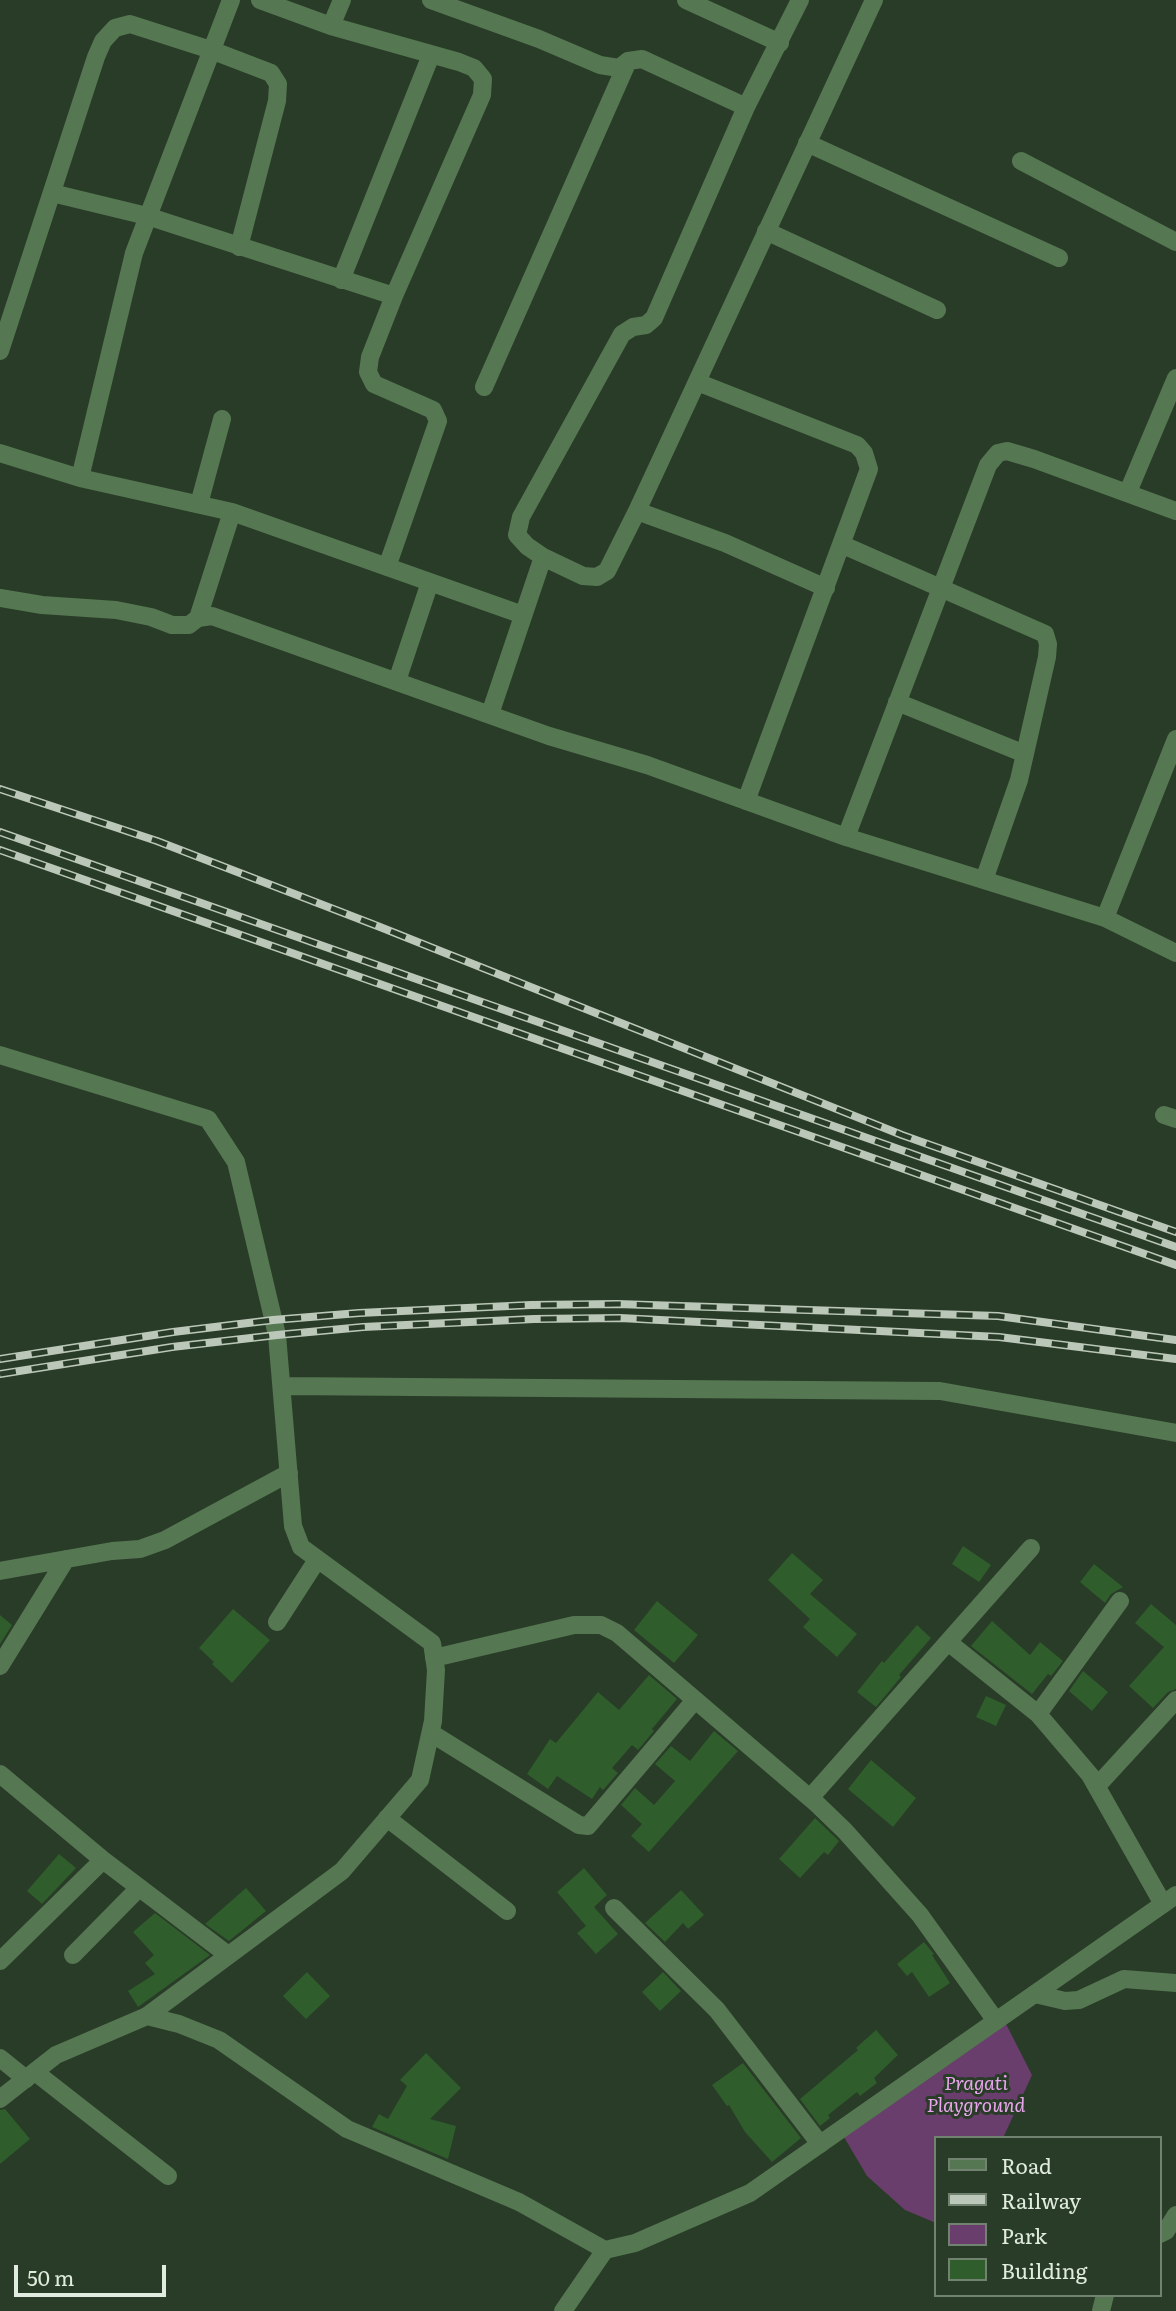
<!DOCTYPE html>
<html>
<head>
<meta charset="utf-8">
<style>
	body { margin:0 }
	#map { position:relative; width:1176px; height:2311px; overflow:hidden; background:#293c27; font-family:Literata,serif }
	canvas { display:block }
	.legend { position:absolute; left:934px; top:2136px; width:228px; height:161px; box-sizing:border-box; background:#293c27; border:2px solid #728271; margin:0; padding:9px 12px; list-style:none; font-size:21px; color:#e0ecdf }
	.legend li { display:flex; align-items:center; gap:14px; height:35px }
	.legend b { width:35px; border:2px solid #728271 }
	.scale { position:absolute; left:14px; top:2265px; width:152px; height:32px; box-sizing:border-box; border:4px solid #e0ecdf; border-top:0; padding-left:9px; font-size:21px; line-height:24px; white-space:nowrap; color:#e0ecdf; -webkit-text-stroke:5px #293c27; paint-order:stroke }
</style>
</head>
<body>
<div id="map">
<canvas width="1176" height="2311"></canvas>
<ul class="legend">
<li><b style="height:9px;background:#557752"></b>Road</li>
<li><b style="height:9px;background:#bbc8b9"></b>Railway</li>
<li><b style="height:19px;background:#693e6c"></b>Park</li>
<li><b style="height:19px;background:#2f5d2c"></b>Building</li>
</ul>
<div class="scale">50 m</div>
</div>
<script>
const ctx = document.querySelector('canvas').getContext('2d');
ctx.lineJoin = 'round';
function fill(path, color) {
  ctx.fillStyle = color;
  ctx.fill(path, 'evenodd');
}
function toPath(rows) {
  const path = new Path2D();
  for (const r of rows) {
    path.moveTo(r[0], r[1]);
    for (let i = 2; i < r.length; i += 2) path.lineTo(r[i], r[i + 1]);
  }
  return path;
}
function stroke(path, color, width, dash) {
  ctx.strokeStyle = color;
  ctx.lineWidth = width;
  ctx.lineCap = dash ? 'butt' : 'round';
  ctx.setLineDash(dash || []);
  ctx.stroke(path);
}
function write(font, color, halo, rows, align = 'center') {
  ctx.font = font + ' Literata,serif';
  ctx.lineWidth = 6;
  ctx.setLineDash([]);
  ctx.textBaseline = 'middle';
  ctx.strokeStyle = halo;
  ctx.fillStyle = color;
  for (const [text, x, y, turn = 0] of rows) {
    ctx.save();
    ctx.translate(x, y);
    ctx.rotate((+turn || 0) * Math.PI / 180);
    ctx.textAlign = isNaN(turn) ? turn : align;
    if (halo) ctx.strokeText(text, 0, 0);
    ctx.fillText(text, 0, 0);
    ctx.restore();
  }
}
fill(toPath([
	[1006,2024,1032,2075,1003,2138,936,2138,936,2223,905,2210,867,2176,844,2137]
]), '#693e6c');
fill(toPath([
	[963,1546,991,1565,979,1582,952,1564],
	[792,1553,823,1580,810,1594,857,1634,837,1657,803,1627,810,1619,768,1580],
	[1094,1564,1123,1587,1111,1594,1105,1603,1080,1582],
	[657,1601,698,1635,674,1663,634,1630],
	[1151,1604,1176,1625,1176,1689,1168,1692,1153,1708,1129,1686,1164,1647,1135,1623],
	[233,1609,270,1640,232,1683,212,1664,214,1662,199,1648],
	[0,1615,12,1625,0,1644],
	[992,1621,1030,1655,1040,1642,1063,1661,1051,1676,1048,1674,1032,1694,971,1646],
	[917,1625,931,1638,899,1675,901,1677,876,1707,857,1692,882,1661,884,1663],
	[1083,1671,1108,1692,1092,1711,1069,1691],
	[649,1675,677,1699,652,1729,654,1731,638,1750,632,1745,612,1768,618,1773,603,1790,600,1787,592,1799,557,1776,548,1789,527,1774,550,1739,556,1743,598,1692,619,1710],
	[986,1696,1006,1705,996,1726,976,1717],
	[714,1731,738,1751,649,1852,631,1836,642,1824,621,1805,635,1788,654,1805,675,1781,655,1764,671,1746,690,1761],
	[871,1760,916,1798,893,1827,848,1789],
	[815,1818,839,1841,828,1855,824,1852,800,1878,779,1859],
	[59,1854,76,1868,42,1904,27,1891],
	[584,1868,607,1895,594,1907,618,1934,596,1954,577,1933,586,1926,557,1892],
	[246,1888,266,1911,229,1941,205,1924],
	[681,1890,704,1915,688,1929,683,1923,665,1942,645,1923],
	[155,1913,210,1955,138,2007,128,1991,155,1974,145,1963,154,1955,133,1932],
	[924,1942,934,1954,932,1955,950,1983,929,1997,912,1972,907,1976,897,1964],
	[307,1972,330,1996,306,2019,283,1996],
	[663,1972,681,1991,660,2011,642,1992],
	[876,2030,898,2055,874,2078,877,2083,860,2096,857,2092,828,2115,830,2118,820,2126,800,2099,858,2050,856,2048],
	[426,2053,461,2088,430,2119,456,2126,448,2159,372,2127,379,2114,388,2119,407,2086,400,2080],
	[743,2063,801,2138,772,2162,745,2132,729,2105,727,2106,712,2085],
	[5,2109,30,2139,0,2164,0,2110]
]), '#2f5d2c');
stroke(toPath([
	[260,0,331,26,459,62,474,68,483,79,482,95,394,296,370,357,368,372,374,384,433,410,438,421,387,567],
	[431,0,539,39,600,65,619,68,628,61,642,59,746,107],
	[686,0,780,43],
	[800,0,746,107,654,318,646,325,633,327,622,334,521,517,517,535,527,546,543,557,583,576,597,577,607,571,637,511,874,0],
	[331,26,342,0],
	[807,143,1059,258],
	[1021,161,1176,242],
	[52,193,147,216,394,296],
	[766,231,937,310],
	[341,280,431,55],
	[0,351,96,57,103,41,115,28,130,24,211,50,271,73,278,84,277,101,239,247],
	[697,382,857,445,864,453,869,469,746,801],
	[484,387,628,61],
	[0,453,80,478,232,512,523,615],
	[80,478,134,253,231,0],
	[1128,492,1176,378],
	[199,504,222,419],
	[637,511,725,543,826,588],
	[843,545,1045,634,1048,644,1047,657,1019,780,984,880],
	[0,598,42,605,116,610,151,617,172,625,189,625,198,618,212,616,549,736,647,765,846,837,1105,918,1176,953],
	[198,618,232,512],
	[397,681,430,582],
	[897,702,1025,754],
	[490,714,543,557],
	[846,837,988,465,998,453,1007,451,1034,459,1176,511],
	[1105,918,1176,739],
	[0,1055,208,1119,236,1162,277,1335,293,1526,301,1547,432,1643,436,1670,433,1721,420,1780,342,1871,147,2016],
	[1164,1115,1176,1119],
	[282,1386,940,1391,1176,1433],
	[0,1571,112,1551,140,1549,165,1540,289,1473],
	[277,1622,317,1560],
	[948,1642,1038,1714,1090,1775,1163,1904],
	[434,1658,574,1625,601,1625,617,1633,817,1804,845,1831,920,1915,996,2021],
	[0,1666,66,1559],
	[1038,1714,1120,1601],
	[431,1733,579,1825,588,1826,695,1700],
	[0,1774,103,1860,228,1955],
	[1097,1786,1176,1700],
	[810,1798,1031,1548],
	[387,1818,507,1911],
	[614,1908,717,2010,820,2144],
	[73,1955,139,1888],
	[0,1961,103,1860],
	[1035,1994,1065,2001,1079,2000,1124,1979,1176,1983],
	[0,2058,26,2079],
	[35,2072,168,2176],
	[1160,2234,1166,2231,1176,2215],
	[563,2311,605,2250],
	[1101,2311,1105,2295]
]), '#557752', 18);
stroke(toPath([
	[0,2099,56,2055,147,2016,179,2024,219,2040,347,2129,519,2202,605,2250,635,2243,750,2193,1176,1895]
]), '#557752', 18);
const rail = toPath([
	[0,789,157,841,380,927,902,1135,1176,1232],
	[0,832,1176,1247],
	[0,850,1176,1265],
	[0,1359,173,1332,273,1320,359,1313,531,1305,617,1304,998,1316,1176,1340],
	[0,1374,172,1347,277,1335,363,1327,534,1319,620,1318,999,1337,1176,1359]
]);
stroke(rail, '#bbc8b9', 8);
stroke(rail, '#293c27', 5, [16]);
write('italic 19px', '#e9a5ed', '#293c27', [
	["Pragati",976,2084],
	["Playground",976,2106]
]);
</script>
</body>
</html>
